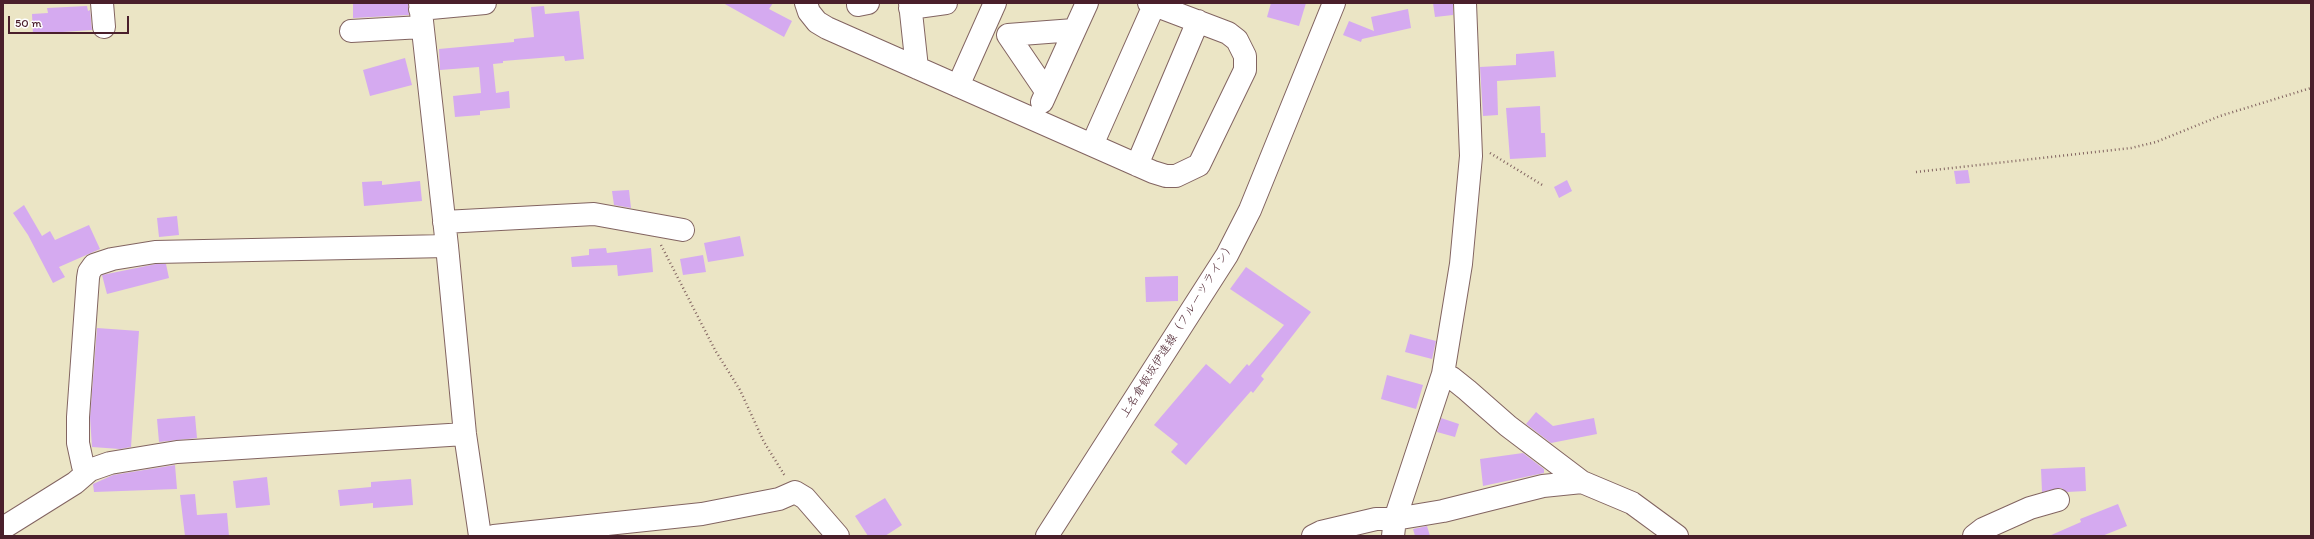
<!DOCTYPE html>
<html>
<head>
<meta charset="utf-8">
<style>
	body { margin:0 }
	#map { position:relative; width:2314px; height:539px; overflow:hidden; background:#ebe5c5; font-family:Itim,sans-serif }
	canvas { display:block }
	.frame { position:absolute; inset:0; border:4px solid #4a1f2b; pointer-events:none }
	.scale { position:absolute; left:8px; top:16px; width:121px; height:18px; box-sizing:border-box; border:2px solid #4a1f2b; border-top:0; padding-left:5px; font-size:12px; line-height:14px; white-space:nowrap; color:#4a1f2b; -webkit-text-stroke:3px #fff; paint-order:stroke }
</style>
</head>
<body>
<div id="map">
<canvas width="2314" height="539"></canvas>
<div class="frame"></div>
<div class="scale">50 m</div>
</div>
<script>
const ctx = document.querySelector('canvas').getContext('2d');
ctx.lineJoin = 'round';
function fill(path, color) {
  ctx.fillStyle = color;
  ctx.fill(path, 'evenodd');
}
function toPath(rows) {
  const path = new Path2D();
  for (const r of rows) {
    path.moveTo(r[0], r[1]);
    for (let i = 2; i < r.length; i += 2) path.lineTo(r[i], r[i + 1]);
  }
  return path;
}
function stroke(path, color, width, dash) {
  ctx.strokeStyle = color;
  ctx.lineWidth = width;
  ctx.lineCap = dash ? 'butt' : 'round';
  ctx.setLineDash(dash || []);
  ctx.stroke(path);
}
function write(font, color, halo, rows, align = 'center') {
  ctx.font = font + ' Itim,"Klee One",sans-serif';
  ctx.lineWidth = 4;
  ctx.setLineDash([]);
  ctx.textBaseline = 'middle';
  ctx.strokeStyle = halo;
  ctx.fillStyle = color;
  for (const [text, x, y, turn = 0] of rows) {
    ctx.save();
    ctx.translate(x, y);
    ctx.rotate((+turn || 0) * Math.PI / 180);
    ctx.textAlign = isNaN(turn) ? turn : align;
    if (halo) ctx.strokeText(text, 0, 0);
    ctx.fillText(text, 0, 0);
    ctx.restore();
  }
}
fill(toPath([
	[353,3,408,3,409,15,353,18],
	[723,3,773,3,769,9,792,21,784,37],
	[1271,3,1306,3,1299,26,1267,17],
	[1433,3,1453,3,1453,15,1435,17],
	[87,6,88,11,90,10,92,30,33,34,32,14,48,13,47,8],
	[544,6,545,14,579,11,584,59,565,61,564,56,503,61,503,63,493,64,496,93,509,91,510,108,480,111,480,115,455,117,453,96,481,93,479,67,440,70,439,49,514,42,514,39,534,37,531,7],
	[1408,9,1411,28,1362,39,1361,42,1343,35,1349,21,1374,31,1371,17],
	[1554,51,1556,77,1497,81,1498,115,1483,116,1480,67,1516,65,1516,54],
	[405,58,412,85,370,96,363,70],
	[1540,106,1541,133,1545,133,1546,157,1510,159,1506,108],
	[1968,170,1970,183,1956,184,1954,171],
	[1567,180,1572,191,1559,198,1554,187],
	[382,181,382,185,420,181,422,201,364,206,362,182],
	[629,190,631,208,614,205,612,191],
	[24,205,42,236,50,231,55,240,89,225,100,249,59,267,65,277,53,283,28,235,13,213],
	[177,216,179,235,159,237,157,218],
	[740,236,744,256,708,262,704,243],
	[606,248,607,253,651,248,653,272,618,276,617,265,572,267,571,257,589,255,589,249],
	[703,255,706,272,683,275,680,259],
	[156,264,166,264,169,278,107,294,102,275],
	[1246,267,1311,312,1261,376,1264,379,1253,393,1251,391,1186,465,1171,452,1178,444,1154,425,1206,364,1230,384,1247,364,1249,366,1284,325,1230,289],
	[1178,276,1178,301,1146,302,1145,277],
	[97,328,139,331,131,447,120,449,92,447,90,417],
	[1410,334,1436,341,1432,359,1405,352],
	[1387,375,1423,385,1416,409,1381,399],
	[1536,412,1553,426,1594,418,1597,434,1551,443,1526,424],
	[195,416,197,438,159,442,157,419],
	[1441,418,1459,424,1455,437,1437,432],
	[1523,453,1544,469,1544,473,1483,486,1480,459],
	[175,465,177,489,94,492,93,484,113,475],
	[2085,467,2086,491,2067,492,2061,488,2042,492,2041,469],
	[267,477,270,505,236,508,233,481],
	[411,479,413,505,373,508,373,503,340,506,338,490,371,487,371,482],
	[195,494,197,515,227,513,229,536,185,536,180,495],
	[885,498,902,525,885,536,868,536,855,516],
	[2118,504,2127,526,2102,536,2049,536,2081,522,2080,519],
	[1427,526,1430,536,1415,536,1413,529]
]), '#d5aaf0');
const minor = toPath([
	[102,3,104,27],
	[420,3,447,246,465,434,480,536],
	[806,3,809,12,817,22,827,28,1153,172,1166,176,1176,176,1199,165,1245,70,1245,56,1237,40,1228,33,1149,3],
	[858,3,858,5,868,3],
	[910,3,917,68],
	[910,8,946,3],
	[420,9,485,3],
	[351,31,422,27],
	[958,86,995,3],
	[1046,91,1008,35,1074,30],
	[1042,102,1087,3],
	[1092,145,1155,3],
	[1137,165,1198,21],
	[444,222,594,214,683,230],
	[447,246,155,252,112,259,94,265,89,272,88,278,78,417,78,443,83,466,90,470,110,463,177,452,465,434],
	[1443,374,1452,378,1467,390,1508,426,1582,482],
	[3,528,75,483,90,470],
	[494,536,702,514,779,499,795,492,805,498,838,536],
	[1313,536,1321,532,1376,519,1395,519,1443,511,1543,486,1582,482,1632,503,1677,536],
	[1393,536,1395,519,1443,374,1461,264,1471,156,1465,3],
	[1974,536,1983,529,2030,508,2058,500]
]);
const major = toPath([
	[1047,536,1227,255,1250,210,1334,3]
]);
stroke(minor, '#826461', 24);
stroke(major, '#826461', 24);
stroke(toPath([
	[1490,153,1544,186],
	[1916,172,2131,148,2156,142,2220,116,2311,88],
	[661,245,715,350,740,390,764,442,785,476]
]), '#826461', 2.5, [1, 3]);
stroke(minor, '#fff', 22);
stroke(major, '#fff', 22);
write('12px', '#4a1f2b', '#fff', [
	["上名倉飯坂伊達線（フルーツライン）",1178,330,-58]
]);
</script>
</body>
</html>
